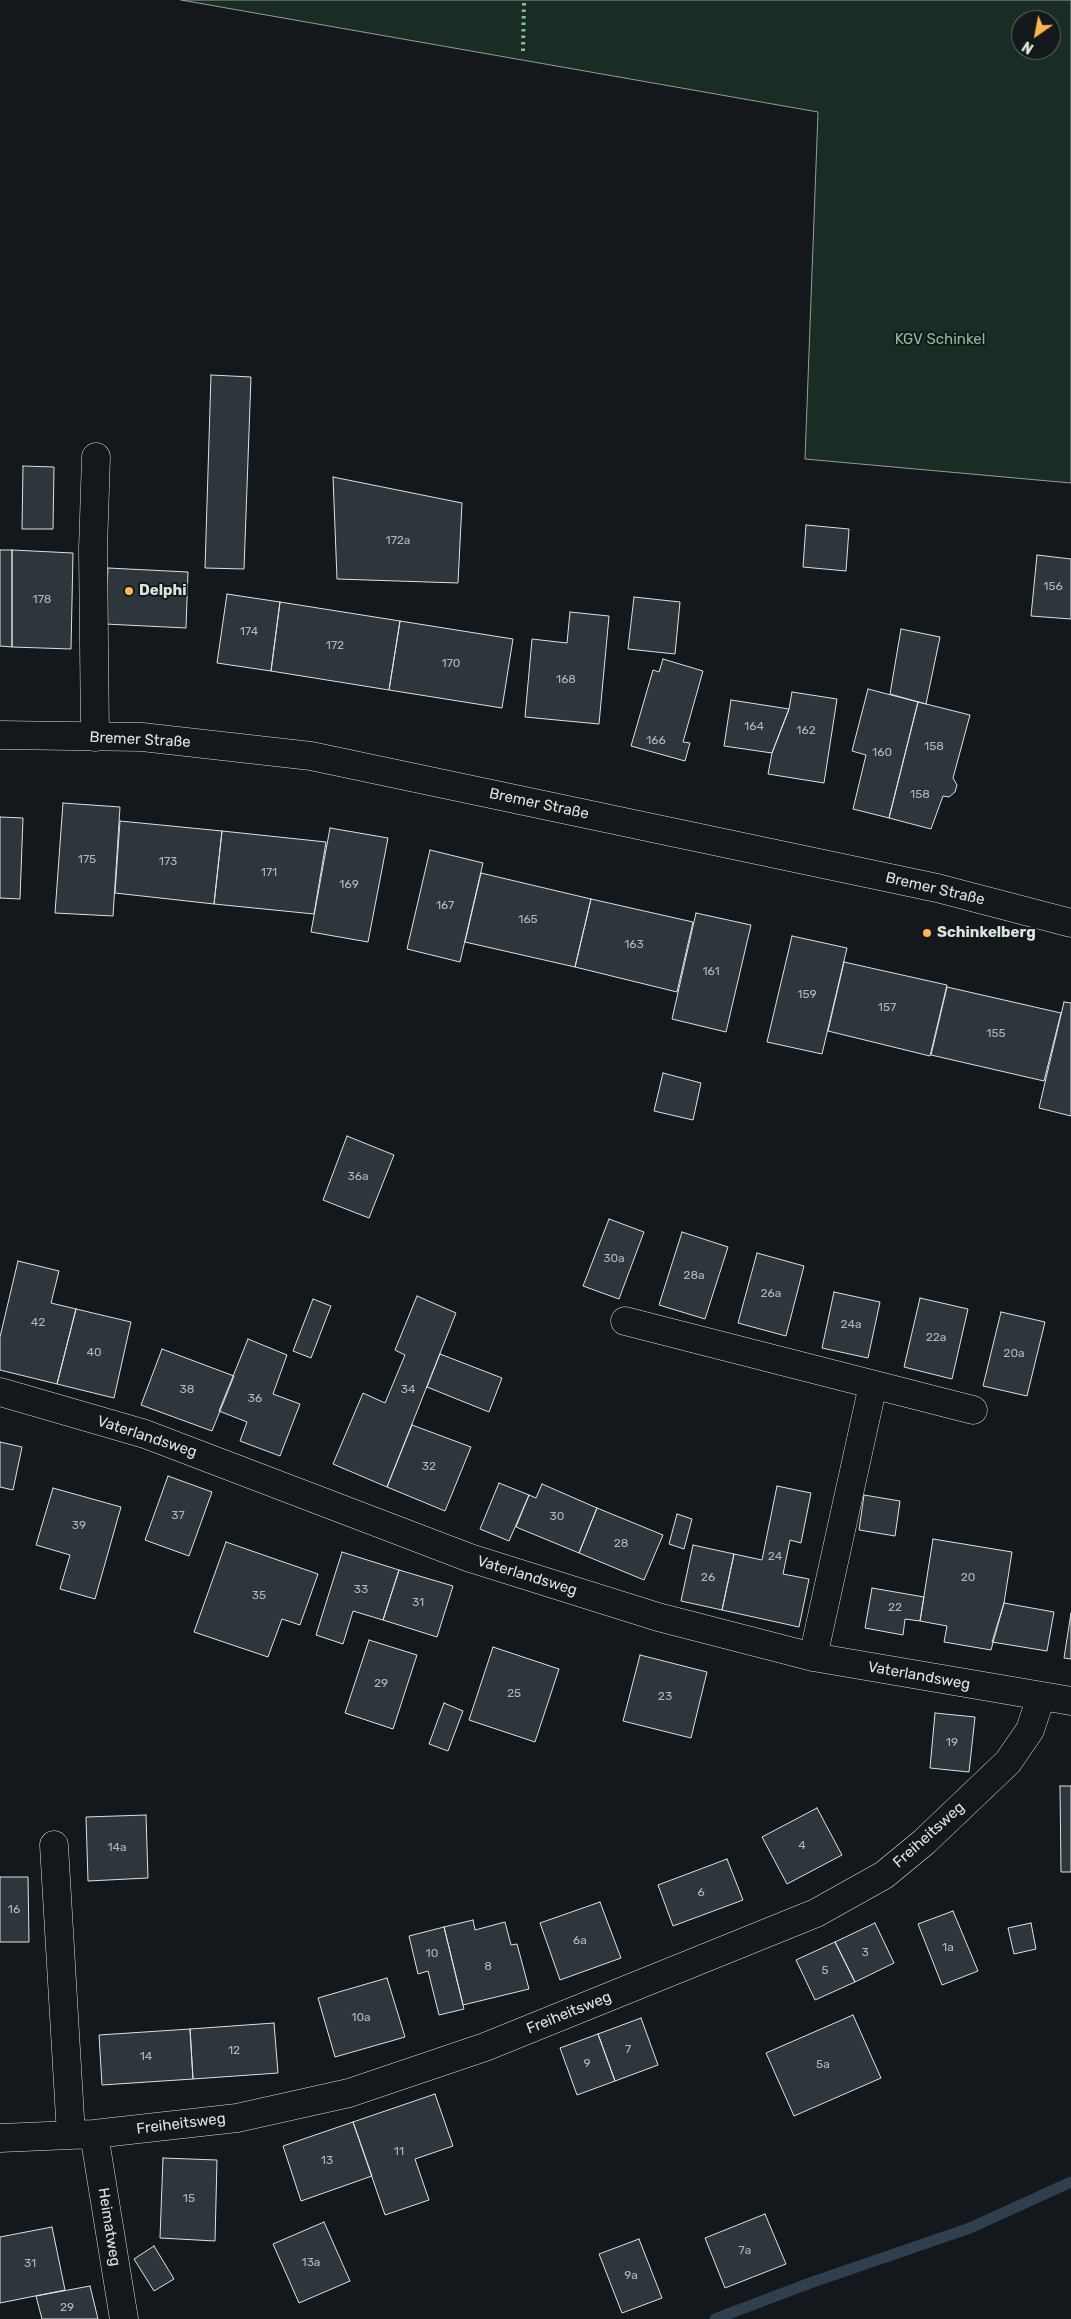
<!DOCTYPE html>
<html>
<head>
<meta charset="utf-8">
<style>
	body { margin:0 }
	#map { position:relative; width:1071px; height:2319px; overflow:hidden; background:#14181c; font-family:Rubik,sans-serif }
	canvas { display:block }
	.north { position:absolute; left:1011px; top:10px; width:50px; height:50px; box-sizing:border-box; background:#14181c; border:1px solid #626a69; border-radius:50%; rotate:213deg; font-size:14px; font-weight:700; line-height:20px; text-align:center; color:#d8e6dc }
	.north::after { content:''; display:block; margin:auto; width:18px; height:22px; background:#ffb74d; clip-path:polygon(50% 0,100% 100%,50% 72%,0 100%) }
</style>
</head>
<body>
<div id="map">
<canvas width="1071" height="2319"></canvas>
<div class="north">N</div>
</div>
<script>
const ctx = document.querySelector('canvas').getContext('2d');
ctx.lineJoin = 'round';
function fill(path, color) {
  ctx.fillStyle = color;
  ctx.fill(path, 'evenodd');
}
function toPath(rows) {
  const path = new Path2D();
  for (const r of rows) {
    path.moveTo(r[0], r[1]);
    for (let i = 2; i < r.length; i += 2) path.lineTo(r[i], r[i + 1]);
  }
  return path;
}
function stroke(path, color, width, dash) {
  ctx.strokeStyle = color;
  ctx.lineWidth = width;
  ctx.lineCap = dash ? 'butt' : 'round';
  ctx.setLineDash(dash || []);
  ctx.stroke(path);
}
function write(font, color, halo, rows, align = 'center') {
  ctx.font = font + ' Rubik,sans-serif';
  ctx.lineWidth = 4;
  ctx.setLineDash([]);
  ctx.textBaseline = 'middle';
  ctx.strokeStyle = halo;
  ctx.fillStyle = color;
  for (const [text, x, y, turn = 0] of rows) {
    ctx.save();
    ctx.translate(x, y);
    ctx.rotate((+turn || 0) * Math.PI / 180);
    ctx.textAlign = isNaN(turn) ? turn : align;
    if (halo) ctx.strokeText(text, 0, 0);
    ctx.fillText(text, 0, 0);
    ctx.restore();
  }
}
const green = toPath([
	[181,0,1071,0,1071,483,805,459,818,112,181,0],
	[1021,20,1051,20,1051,50,1021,50,1021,20]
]);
fill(green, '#1a2d24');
stroke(green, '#939e99', 1);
stroke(toPath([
	[715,2319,810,2283,970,2228,1071,2182]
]), '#2f3f4d', 11);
const building = toPath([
	[211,375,251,377,244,569,205,568,211,375],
	[23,466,54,467,53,529,22,529,23,466],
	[333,477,462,503,458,583,337,579,333,477],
	[806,525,849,529,846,571,803,567,806,525],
	[0,550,12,550,12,647,0,646,0,550],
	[12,550,73,553,71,649,12,647,12,550],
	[1037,555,1071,559,1071,619,1031,616,1037,555],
	[108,568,188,572,186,628,105,624,108,568],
	[227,594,280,602,271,671,217,663,227,594],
	[634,597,680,602,675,654,628,649,634,597],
	[280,602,400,621,389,690,271,671,280,602],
	[570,612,609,616,599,724,525,717,532,639,567,643,570,612],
	[400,621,513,639,502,708,389,690,400,621],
	[901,629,940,637,926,704,890,694,901,629],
	[663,659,703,671,683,742,690,743,685,761,631,746,653,670,659,672,663,659],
	[868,689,918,702,889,818,853,809,866,755,852,751,868,689],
	[792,692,837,699,824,783,768,774,772,753,789,709,792,692],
	[731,700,789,709,772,753,724,746,731,700],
	[918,702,970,715,953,778,957,785,955,792,949,797,943,796,931,829,889,818,918,702],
	[63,803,120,807,113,916,55,913,63,803],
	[0,817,23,818,20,899,0,898,0,817],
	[120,821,222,831,214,904,115,893,120,821],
	[330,828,388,838,368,942,311,932,330,828],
	[222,831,326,842,314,914,214,904,222,831],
	[430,850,483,863,460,962,407,949,430,850],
	[481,873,591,899,575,967,465,942,481,873],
	[591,899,693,922,677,992,575,967,591,899],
	[696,913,751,925,726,1032,672,1019,696,913],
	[792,936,847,948,822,1054,767,1042,792,936],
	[844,962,947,985,930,1056,828,1031,844,962],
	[947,987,1061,1013,1044,1081,931,1055,947,987],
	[1064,1002,1071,1003,1071,1116,1039,1108,1064,1002],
	[663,1073,701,1083,693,1120,654,1111,663,1073],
	[347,1136,394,1155,369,1218,323,1200,347,1136],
	[609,1219,644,1232,619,1299,583,1286,609,1219],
	[682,1232,728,1247,705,1319,659,1305,682,1232],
	[757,1253,804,1266,786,1336,738,1323,757,1253],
	[18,1261,59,1271,51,1303,76,1309,57,1384,0,1370,0,1337,18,1261],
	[834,1292,880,1302,868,1358,822,1348,834,1292],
	[417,1296,456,1313,387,1487,333,1464,363,1393,385,1403,405,1355,395,1350,417,1296],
	[920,1298,968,1309,952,1379,904,1367,920,1298],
	[313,1299,331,1306,311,1358,293,1351,313,1299],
	[76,1309,131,1322,114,1398,57,1384,76,1309],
	[1001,1312,1045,1322,1027,1396,983,1386,1001,1312],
	[248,1339,287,1355,273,1394,300,1404,280,1456,240,1441,247,1422,219,1411,248,1339],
	[162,1349,234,1376,212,1431,141,1405,162,1349],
	[440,1354,502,1378,489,1412,427,1387,440,1354],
	[412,1425,471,1447,445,1511,387,1487,412,1425],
	[0,1442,22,1447,13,1490,0,1487,0,1442],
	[168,1476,212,1492,189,1556,145,1540,168,1476],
	[499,1483,529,1495,509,1541,480,1529,499,1483],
	[542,1484,597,1508,579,1553,516,1527,529,1495,536,1498,542,1484],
	[777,1486,811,1493,801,1543,790,1540,783,1574,809,1579,799,1627,722,1610,734,1554,762,1560,777,1486],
	[53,1488,121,1507,95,1599,60,1589,70,1555,36,1545,53,1488],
	[864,1495,900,1501,895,1536,859,1530,864,1495],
	[597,1508,663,1535,644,1580,579,1553,597,1508],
	[677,1514,692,1519,684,1549,669,1544,677,1514],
	[933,1539,1012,1552,1004,1603,991,1650,944,1642,947,1626,920,1621,933,1539],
	[226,1542,318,1574,300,1625,282,1619,268,1657,194,1632,226,1542],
	[693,1545,734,1554,722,1610,681,1601,693,1545],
	[342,1552,399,1570,383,1620,353,1611,343,1644,316,1635,342,1552],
	[399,1570,453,1586,437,1637,383,1620,399,1570],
	[872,1588,924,1597,920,1621,905,1619,903,1635,865,1628,872,1588],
	[1004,1603,1054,1612,1047,1651,992,1642,1004,1603],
	[1071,1613,1071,1659,1064,1658,1071,1613],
	[369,1640,417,1655,393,1729,345,1713,369,1640],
	[493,1647,559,1669,535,1742,469,1720,493,1647],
	[640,1655,707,1672,691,1738,623,1721,640,1655],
	[444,1703,463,1711,448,1751,429,1744,444,1703],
	[935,1713,975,1717,969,1772,930,1768,935,1713],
	[1060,1786,1071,1786,1071,1872,1061,1872,1060,1786],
	[817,1808,842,1855,787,1884,762,1837,817,1808],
	[146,1815,148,1878,88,1881,86,1817,146,1815],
	[727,1859,743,1900,673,1926,658,1885,727,1859],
	[0,1877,28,1877,29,1942,0,1942,0,1877],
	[600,1902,621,1958,560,1980,540,1923,600,1902],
	[953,1911,978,1971,942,1985,918,1924,953,1911],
	[473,1920,475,1930,505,1922,511,1945,517,1944,529,1989,463,2005,444,1927,473,1920],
	[875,1923,894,1963,855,1982,835,1942,875,1923],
	[1031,1923,1036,1949,1014,1954,1008,1928,1031,1923],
	[444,1927,464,2009,439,2015,428,1971,418,1974,409,1936,444,1927],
	[835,1942,855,1982,815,2000,796,1960,835,1942],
	[387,1978,405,2037,335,2057,318,1998,387,1978],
	[853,2015,881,2078,794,2116,766,2053,853,2015],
	[641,2018,658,2065,615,2081,598,2034,641,2018],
	[274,2023,278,2073,193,2079,190,2029,274,2023],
	[190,2029,193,2079,102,2085,99,2035,190,2029],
	[598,2034,615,2081,577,2095,560,2048,598,2034],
	[435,2094,453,2146,415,2159,429,2200,385,2215,353,2122,435,2094],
	[353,2122,372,2176,301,2201,283,2146,353,2122],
	[163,2158,217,2160,215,2241,160,2238,163,2158],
	[765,2214,786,2264,725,2288,705,2238,765,2214],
	[324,2222,350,2281,299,2303,273,2244,324,2222],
	[52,2227,65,2290,0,2303,0,2237,52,2227],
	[639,2239,662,2298,622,2313,599,2254,639,2239],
	[154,2246,174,2279,154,2291,134,2259,154,2246],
	[90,2286,98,2319,42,2319,36,2296,90,2286]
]);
fill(building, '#2c363c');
stroke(building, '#d8e6dc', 1);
const minor = toPath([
	[95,737,93,549,96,457],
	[625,1321,973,1410],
	[0,1392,145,1434,470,1558,658,1617,813,1657,1071,1701],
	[813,1657,873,1385],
	[54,1845,71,2135],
	[94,2134,124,2319],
	[0,2138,94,2134,237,2118,349,2093,485,2047,816,1913,884,1875,924,1842,1008,1762,1030,1730,1041,1697]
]);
const major = toPath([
	[0,735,142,737,311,756,937,888,1071,923]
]);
stroke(minor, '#d8e6dc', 29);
stroke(major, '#d8e6dc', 29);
stroke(minor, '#14181c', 28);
stroke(major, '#14181c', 28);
stroke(toPath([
	[523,51,524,0]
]), '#8ac095', 4, [2.5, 4]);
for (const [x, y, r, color] of [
	[129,591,5,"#ffb74d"],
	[927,933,5,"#ffb74d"]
]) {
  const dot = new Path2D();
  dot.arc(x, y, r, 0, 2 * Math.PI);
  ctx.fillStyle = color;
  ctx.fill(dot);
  stroke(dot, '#14181c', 2);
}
write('12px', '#adbab4', null, [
	["172a",398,541],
	["156",1053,587],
	["178",42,600],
	["174",249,632],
	["172",335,646],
	["170",451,664],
	["168",566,680],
	["164",754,727],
	["162",806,731],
	["166",656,741],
	["158",934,747],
	["160",882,753],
	["158",920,795],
	["175",87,860],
	["173",168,862],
	["171",269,873],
	["169",349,885],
	["167",445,906],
	["165",528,920],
	["163",634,945],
	["161",711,972],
	["159",807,995],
	["157",887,1008],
	["155",996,1034],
	["36a",358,1177],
	["30a",614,1259],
	["28a",694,1276],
	["26a",771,1294],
	["42",38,1323],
	["24a",851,1325],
	["22a",936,1338],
	["40",94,1353],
	["20a",1014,1354],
	["38",187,1390],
	["34",408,1390],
	["36",255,1399],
	["32",429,1467],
	["37",178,1516],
	["30",557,1517],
	["39",79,1526],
	["28",621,1544],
	["24",775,1557],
	["26",708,1578],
	["20",968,1578],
	["33",361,1590],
	["35",259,1596],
	["31",418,1603],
	["22",895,1608],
	["29",381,1684],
	["25",514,1694],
	["23",665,1697],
	["19",952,1743],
	["4",802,1846],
	["14a",117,1848],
	["6",701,1893],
	["16",14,1910],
	["6a",580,1941],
	["1a",948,1948],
	["3",865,1953],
	["10",432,1954],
	["8",488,1967],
	["5",825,1971],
	["10a",361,2018],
	["7",628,2050],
	["12",234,2051],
	["14",146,2057],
	["9",587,2064],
	["5a",823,2065],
	["11",399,2152],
	["13",327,2161],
	["15",189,2199],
	["7a",745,2251],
	["13a",311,2263],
	["31",30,2264],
	["9a",631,2276],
	["29",67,2308]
]);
write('15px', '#8ac095', '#14181c', [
	["KGV Schinkel",940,340]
]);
write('bold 15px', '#d8e6dc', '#14181c', [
	["Delphi",139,591],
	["Schinkelberg",937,933]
], 'left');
write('15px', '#d8e6dc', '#14181c', [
	["Bremer Straße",140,740,3],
	["Bremer Straße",539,804,12],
	["Bremer Straße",935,889,13],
	["Vaterlandsweg",147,1437,18],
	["Vaterlandsweg",527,1576,17],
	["Vaterlandsweg",919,1676,10],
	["Freiheitsweg",929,1835,-42],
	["Freiheitsweg",569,2013,-22],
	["Freiheitsweg",181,2124,-7],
	["Heimatweg",109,2227,81]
]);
</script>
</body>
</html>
